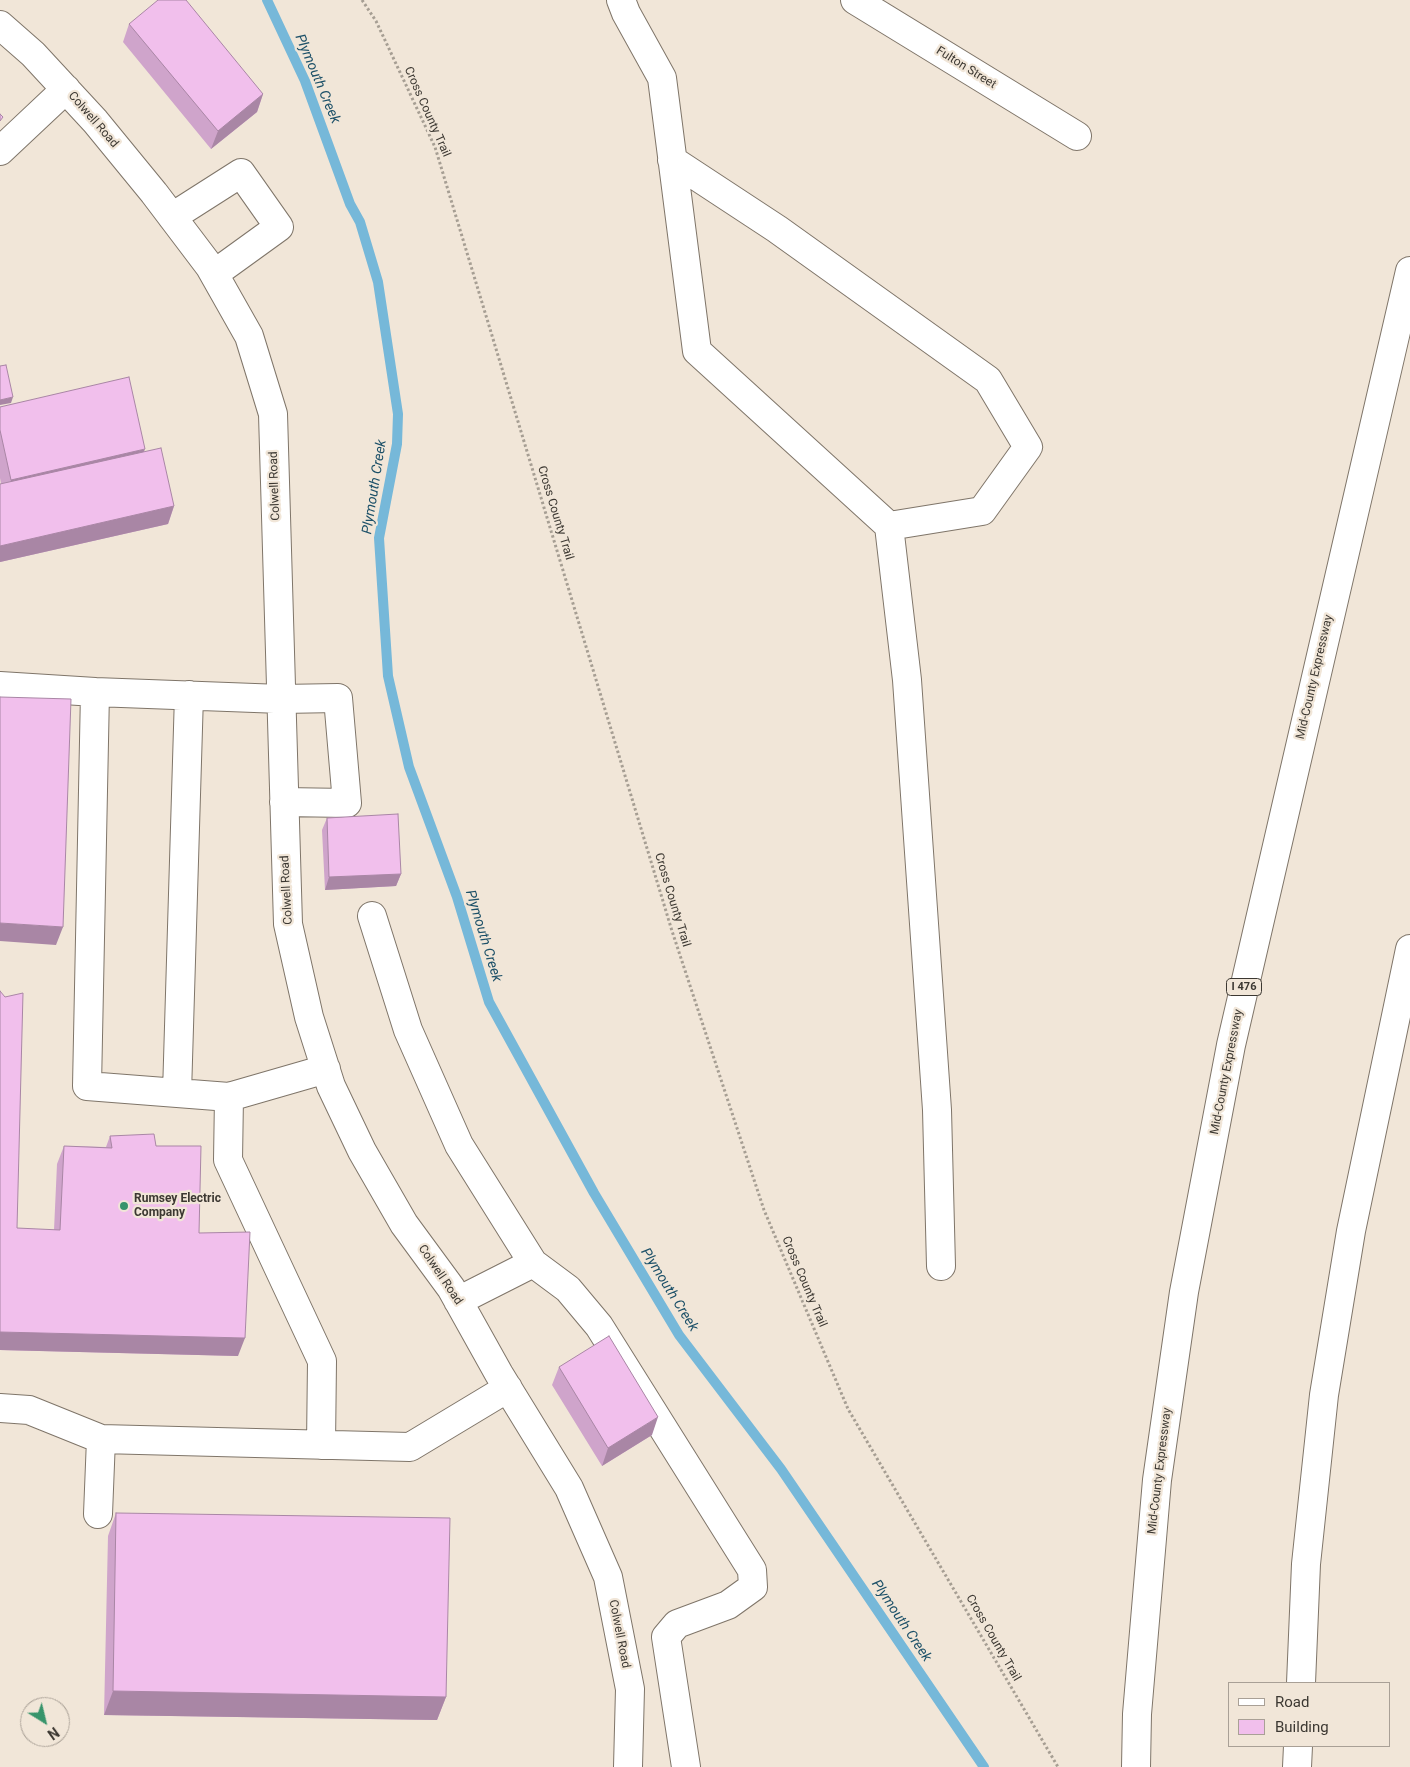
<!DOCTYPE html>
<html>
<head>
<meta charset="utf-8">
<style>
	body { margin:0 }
	#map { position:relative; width:1410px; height:1767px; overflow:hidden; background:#f1e6d8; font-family:Roboto,sans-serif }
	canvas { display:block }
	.legend { position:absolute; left:1228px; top:1682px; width:162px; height:65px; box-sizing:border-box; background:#f1e6d8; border:1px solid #a9a096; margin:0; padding:6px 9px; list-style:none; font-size:15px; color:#3c3832 }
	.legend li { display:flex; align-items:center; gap:10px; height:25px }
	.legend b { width:25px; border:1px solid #a9a096 }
	.north { position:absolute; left:20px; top:1697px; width:50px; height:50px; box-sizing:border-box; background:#f1e6d8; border:1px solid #a9a096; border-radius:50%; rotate:144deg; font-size:14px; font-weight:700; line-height:20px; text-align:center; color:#3c3832 }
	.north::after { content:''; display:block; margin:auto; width:18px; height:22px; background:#37946b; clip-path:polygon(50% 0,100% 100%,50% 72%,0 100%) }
</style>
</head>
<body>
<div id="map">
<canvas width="1410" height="1767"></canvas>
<ul class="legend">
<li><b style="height:6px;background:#fff"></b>Road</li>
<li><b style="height:14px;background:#f1bfec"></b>Building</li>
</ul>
<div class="north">N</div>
</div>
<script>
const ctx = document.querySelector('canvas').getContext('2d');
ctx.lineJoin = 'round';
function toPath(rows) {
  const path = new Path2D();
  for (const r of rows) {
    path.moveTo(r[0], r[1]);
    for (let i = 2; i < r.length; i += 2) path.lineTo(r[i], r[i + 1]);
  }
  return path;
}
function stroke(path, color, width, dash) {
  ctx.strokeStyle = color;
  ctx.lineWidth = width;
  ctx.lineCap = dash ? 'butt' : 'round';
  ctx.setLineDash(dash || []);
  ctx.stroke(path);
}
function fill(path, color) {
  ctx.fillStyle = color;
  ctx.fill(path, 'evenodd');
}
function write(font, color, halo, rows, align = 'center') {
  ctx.font = font + ' Roboto,sans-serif';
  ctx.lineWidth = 4.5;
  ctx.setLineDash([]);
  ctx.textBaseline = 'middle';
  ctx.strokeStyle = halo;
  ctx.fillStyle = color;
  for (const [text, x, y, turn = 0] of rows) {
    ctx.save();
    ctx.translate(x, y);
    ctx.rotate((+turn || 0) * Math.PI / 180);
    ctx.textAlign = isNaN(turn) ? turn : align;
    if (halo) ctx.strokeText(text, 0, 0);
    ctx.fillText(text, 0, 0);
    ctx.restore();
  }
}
stroke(toPath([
	[267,0,305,81,350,204,360,222,378,282,398,414,397,444,379,538,388,676,409,767,457,897,489,1002,594,1193,679,1335,781,1469,984,1767]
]), '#76b8d9', 10);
const minor = toPath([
	[621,0,626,13,662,78,697,351,889,526,982,511,1028,447,988,380,777,229,672,160],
	[855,0,1077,136],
	[0,25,33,54,95,121,154,193,210,267,249,336,273,414,288,924,309,1017,331,1086,362,1151,404,1224,451,1288,499,1374,569,1488,608,1577,630,1689,628,1767],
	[0,151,66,89],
	[172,217,241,173,279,227,214,274],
	[889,526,907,680,937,1110,941,1266],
	[0,686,95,692],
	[372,916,408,1030,459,1145,533,1263,458,1301],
	[177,1093,189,695],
	[229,1097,87,1086,95,692,281,699,338,698,347,803,284,802],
	[533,1263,568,1289,599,1326,752,1570,753,1587,728,1605,677,1624,666,1637,686,1767],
	[0,1408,29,1410,101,1439,410,1447,508,1388],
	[321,1445,322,1361,228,1160,229,1097,326,1069],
	[98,1514,101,1439]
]);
const highway = toPath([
	[1301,1683,1306,1564,1324,1395,1351,1231,1410,949],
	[1136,1767,1137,1714,1157,1480,1184,1292,1231,1045,1410,271],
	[1297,1767,1298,1746]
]);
stroke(minor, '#7f7569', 30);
stroke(highway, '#7f7569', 30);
stroke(toPath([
	[362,0,376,21,435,147,672,931,764,1210,848,1409,1058,1767]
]), '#a69e93', 3, [2.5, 2.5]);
stroke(minor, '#fff', 28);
stroke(highway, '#fff', 28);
fill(toPath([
	[129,24,263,94,257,112,211,149,123,42],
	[0,407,144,452,174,506,168,524,0,562,0,484,1,484,0,478],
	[327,818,401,874,396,886,325,890,322,830],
	[0,991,17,1228,54,1230,57,1164,64,1146,106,1147,110,1136,156,1146,199,1233,238,1356,0,1350],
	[559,1367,652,1435,602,1466,552,1385],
	[116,1513,446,1697,437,1720,104,1715,108,1536]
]), '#cfa4cb');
fill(toPath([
	[263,94,257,112,211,149,218,131],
	[13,397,11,403,0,405,0,400],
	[145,449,138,467,4,498,11,480],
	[174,506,168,524,0,562,0,546],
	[401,874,396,886,325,890,329,877],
	[0,923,63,927,56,945,0,941],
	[0,1332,245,1338,238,1356,0,1350],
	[658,1417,652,1435,602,1466,608,1448],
	[113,1691,446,1697,437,1720,104,1715]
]), '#a986a5');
const building = toPath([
	[158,0,186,0,263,94,218,131,129,24,158,0],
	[0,114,3,117,0,121,0,114],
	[6,365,13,397,0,400,0,366,6,365],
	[129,377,145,449,11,480,0,430,0,407,129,377],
	[161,448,174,506,0,546,0,484,161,448],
	[0,697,71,699,63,927,0,923,0,697],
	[398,814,401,874,329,877,327,818,398,814],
	[0,991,5,997,23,993,17,1228,60,1230,64,1146,112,1148,110,1136,154,1134,156,1146,201,1146,199,1233,250,1232,245,1338,0,1332,0,991],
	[609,1336,658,1417,608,1448,559,1367,609,1336],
	[116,1513,450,1518,446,1697,113,1691,116,1513]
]);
fill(building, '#f1bfec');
stroke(building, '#a986a5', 1);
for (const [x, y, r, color] of [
	[124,1206,5,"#37946b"]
]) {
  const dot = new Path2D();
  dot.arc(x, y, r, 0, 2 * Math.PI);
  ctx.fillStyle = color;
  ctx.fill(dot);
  stroke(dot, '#f1e6d8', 2);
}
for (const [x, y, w] of [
	[1244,987,35]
]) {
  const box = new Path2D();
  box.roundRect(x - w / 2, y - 8.5, w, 17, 4);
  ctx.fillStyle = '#f1e6d8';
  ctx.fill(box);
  stroke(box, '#3c3832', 1);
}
write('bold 11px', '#3c3832', null, [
	["I 476",1244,987]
]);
write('12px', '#3c3832', '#f1e6d8', [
	["Fulton Street",966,68,32],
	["Cross County Trail",427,112,66],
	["Colwell Road",93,120,49],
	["Colwell Road",275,486,-92],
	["Cross County Trail",555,513,73],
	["Mid-County Expressway",1315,677,-77],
	["Colwell Road",287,890,-93],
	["Cross County Trail",672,900,73],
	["Mid-County Expressway",1227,1072,-79],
	["Colwell Road",440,1275,56],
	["Cross County Trail",804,1282,67],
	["Mid-County Expressway",1160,1471,-83],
	["Colwell Road",619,1634,79],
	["Cross County Trail",993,1638,60]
]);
write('bold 12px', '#3c3832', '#f1e6d8', [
	["Rumsey Electric",134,1199],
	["Company",134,1213]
], 'left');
write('italic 14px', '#1c5068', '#f1e6d8', [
	["Plymouth Creek",317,79,67],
	["Plymouth Creek",375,487,-81],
	["Plymouth Creek",483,936,73],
	["Plymouth Creek",669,1290,58],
	["Plymouth Creek",901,1621,56]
]);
</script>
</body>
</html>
